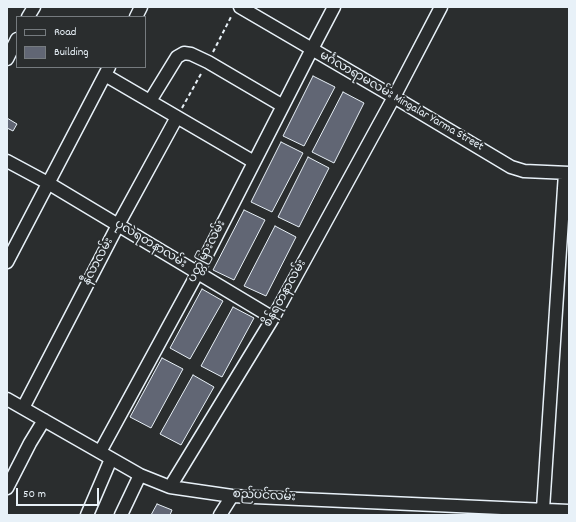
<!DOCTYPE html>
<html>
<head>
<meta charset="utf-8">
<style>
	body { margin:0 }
	#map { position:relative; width:576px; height:522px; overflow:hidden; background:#2a2d2e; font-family:Dekko,sans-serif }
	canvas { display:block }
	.frame { position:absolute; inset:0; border:8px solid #e8f1f8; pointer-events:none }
	.legend { position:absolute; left:16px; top:16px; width:130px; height:52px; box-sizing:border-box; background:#2a2d2e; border:1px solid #767b7f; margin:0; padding:5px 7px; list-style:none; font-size:12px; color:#e8f1f8 }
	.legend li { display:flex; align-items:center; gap:8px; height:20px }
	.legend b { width:20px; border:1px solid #767b7f }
	.scale { position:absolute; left:16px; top:488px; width:83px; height:18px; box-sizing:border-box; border:2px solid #e8f1f8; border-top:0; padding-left:5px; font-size:12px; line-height:14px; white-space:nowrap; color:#e8f1f8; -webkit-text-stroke:3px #2a2d2e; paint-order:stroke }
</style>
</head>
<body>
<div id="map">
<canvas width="576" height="522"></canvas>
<div class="frame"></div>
<ul class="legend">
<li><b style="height:5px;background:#2a2d2e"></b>Road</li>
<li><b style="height:11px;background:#616674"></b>Building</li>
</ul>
<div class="scale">50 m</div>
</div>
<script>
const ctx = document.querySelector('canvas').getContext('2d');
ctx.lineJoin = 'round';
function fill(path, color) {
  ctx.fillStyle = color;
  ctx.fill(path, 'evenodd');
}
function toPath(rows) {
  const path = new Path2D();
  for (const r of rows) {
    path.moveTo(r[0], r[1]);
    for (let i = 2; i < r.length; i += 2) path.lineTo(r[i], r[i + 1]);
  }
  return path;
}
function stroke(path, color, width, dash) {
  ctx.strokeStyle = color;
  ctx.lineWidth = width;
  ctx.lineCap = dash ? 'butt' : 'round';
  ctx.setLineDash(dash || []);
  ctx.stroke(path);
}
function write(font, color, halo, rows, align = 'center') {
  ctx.font = font + ' Dekko,"Noto Sans Myanmar",sans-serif';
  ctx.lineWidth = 4;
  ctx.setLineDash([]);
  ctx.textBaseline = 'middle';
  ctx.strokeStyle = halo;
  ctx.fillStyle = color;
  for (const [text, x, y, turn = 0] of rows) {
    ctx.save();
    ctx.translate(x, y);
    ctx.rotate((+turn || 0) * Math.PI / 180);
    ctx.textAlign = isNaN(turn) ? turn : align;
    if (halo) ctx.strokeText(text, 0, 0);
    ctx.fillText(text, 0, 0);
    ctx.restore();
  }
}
const building = toPath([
	[313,76,335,87,304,146,283,136,313,76],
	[343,92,364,103,334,163,312,152,343,92],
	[7,118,17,124,13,131,7,128,7,118],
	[281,142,303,153,272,212,251,202,281,142],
	[308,157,329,168,299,227,278,217,308,157],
	[244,210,265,220,234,280,213,270,244,210],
	[275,226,296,237,266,296,244,286,275,226],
	[202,289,223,301,190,359,170,348,202,289],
	[233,307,254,318,222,377,201,366,233,307],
	[162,358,183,369,151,428,130,417,162,358],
	[193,375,214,387,181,445,160,434,193,375],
	[157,504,172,510,170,515,151,515,157,504]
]);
fill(building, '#616674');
stroke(building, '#e8f1f8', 1);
const street = toPath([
	[240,7,394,97,511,167,524,171,569,173],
	[28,17,34,7],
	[136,17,141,7],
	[7,59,17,39],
	[105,75,254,162],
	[150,101,177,57,184,53,191,54,208,62,283,106],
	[7,161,48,183,273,318],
	[7,262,109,67],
	[7,399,140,475,170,487,232,496,569,511],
	[23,408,118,225,177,117],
	[100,452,197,274,312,49,334,7],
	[170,487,273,318,394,97,441,7],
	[7,488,30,443,44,420],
	[543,509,565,173],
	[87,515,111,459],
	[121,515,140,475],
	[220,515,232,496]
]);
stroke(street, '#e8f1f8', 15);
stroke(toPath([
	[213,52,232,15],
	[182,108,202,72]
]), '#e8f1f8', 2, [4, 3]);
stroke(street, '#2a2d2e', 12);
write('12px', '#e8f1f8', '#2a2d2e', [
	["မင်္ဂလာရာမလမ်း Mingalar Yarma Street",401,102,30],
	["ပုလဲရတနာလမ်း",150,245,31],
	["ပတ္တမြားလမ်း",208,252,-63],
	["နီလာလမ်း",99,262,-62],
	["စိန်ရတနာလမ်း",286,294,-61],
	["စည်ပင်လမ်း",264,497,3]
]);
</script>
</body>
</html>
